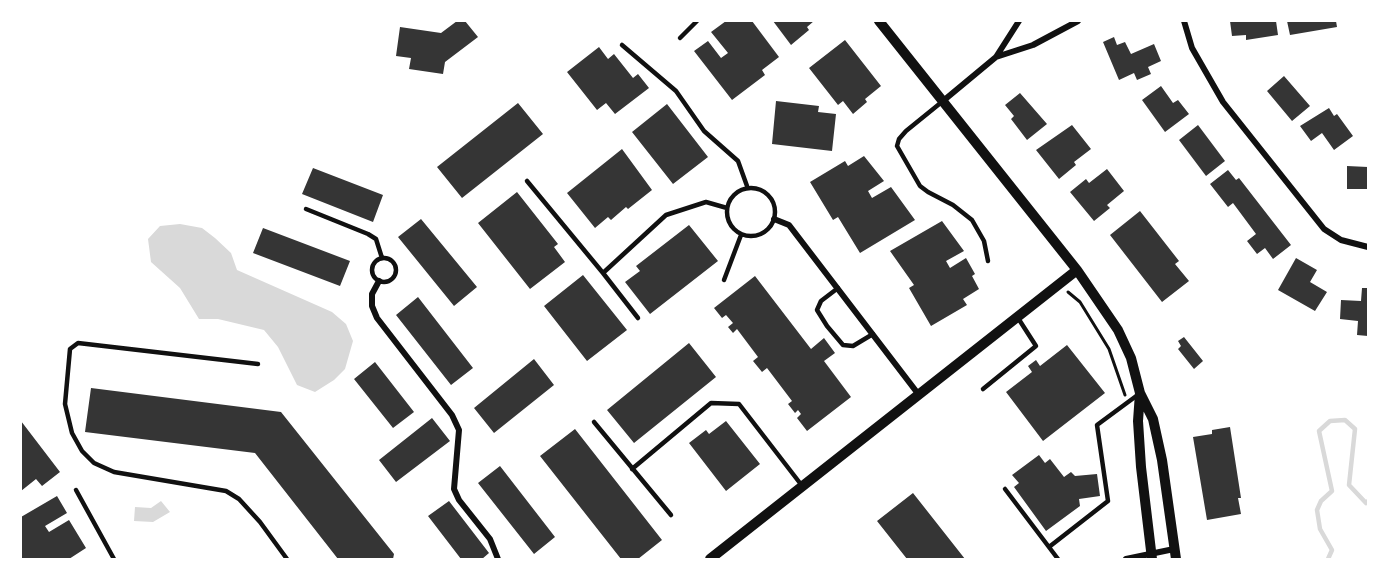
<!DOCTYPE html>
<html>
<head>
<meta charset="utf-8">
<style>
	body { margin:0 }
	#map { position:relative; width:1389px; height:580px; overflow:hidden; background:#fff; font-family:"Source Serif 4",serif }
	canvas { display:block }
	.frame { position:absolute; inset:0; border:22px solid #fff; pointer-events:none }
</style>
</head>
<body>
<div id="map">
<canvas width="1389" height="580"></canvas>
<div class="frame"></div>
</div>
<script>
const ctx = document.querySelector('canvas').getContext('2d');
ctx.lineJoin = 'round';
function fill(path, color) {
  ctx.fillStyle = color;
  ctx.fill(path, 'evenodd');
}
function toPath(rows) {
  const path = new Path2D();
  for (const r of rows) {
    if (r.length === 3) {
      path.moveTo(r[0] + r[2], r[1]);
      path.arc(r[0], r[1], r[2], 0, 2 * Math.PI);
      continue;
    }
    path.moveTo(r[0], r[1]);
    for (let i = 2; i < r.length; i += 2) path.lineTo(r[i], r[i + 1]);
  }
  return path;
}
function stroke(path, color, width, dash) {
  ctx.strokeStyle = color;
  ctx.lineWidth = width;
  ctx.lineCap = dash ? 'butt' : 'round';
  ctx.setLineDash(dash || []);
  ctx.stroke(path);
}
fill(toPath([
	[180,224,202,228,215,238,231,253,237,270,332,312,346,324,353,341,345,369,334,380,315,392,297,385,278,347,264,330,218,319,199,319,180,288,151,262,148,239,160,226],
	[161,501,170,512,153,522,134,521,135,507,151,508]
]), '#d9d9d9');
stroke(toPath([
	[1328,559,1332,550,1320,529,1317,510,1321,501,1332,491,1319,431,1330,421,1345,420,1355,429,1349,485,1366,503,1368,501]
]), '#d9d9d9', 4.5);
fill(toPath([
	[457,21,465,21,478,37,445,62,443,74,409,69,411,58,396,56,400,27,441,33],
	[726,21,752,21,779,57,762,70,765,75,732,100,694,51,708,41,721,58,728,53,711,32],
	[773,21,814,21,807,27,809,30,791,45],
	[1230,21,1276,21,1278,35,1246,40,1246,35,1232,36],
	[1287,21,1336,21,1337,27,1290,35],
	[1114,37,1117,45,1125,42,1131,54,1154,44,1161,61,1148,67,1151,74,1137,80,1134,73,1119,80,1103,42],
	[845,40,881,86,865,99,867,102,853,114,843,101,838,105,809,68],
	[599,47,608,59,614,54,633,78,638,74,649,88,615,114,606,103,597,110,567,72],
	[1284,76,1310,106,1292,121,1267,91],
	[1161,86,1173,103,1178,100,1189,114,1165,132,1142,100],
	[1020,93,1047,124,1027,140,1011,119,1014,116,1005,105],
	[776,101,819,106,818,112,836,114,832,151,772,144],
	[518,103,543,134,462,198,437,167],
	[667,104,708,157,673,184,632,132],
	[1329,108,1334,116,1337,114,1353,136,1334,150,1322,133,1311,141,1300,126],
	[1072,125,1091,149,1074,162,1076,165,1059,179,1036,150],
	[1198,125,1225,161,1206,176,1179,140],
	[622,149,652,190,628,209,626,207,611,220,608,217,595,228,567,193],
	[864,156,884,181,868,191,872,198,891,187,915,220,860,253,838,217,833,220,810,182,845,161,848,166],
	[1347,166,1368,167,1368,189,1347,189],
	[313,168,383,195,373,222,302,194],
	[1107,169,1124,191,1107,205,1110,208,1094,221,1070,192,1086,179,1089,183],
	[1228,170,1236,180,1239,178,1291,245,1273,259,1265,248,1257,254,1247,241,1256,234,1233,203,1228,207,1210,184],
	[517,192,558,244,554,247,565,262,530,289,478,223],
	[1140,211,1179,261,1175,264,1189,281,1162,302,1110,235],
	[421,219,477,287,454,306,398,237],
	[942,221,964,251,946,261,950,268,966,258,975,274,972,276,979,289,963,299,967,305,931,326,909,288,914,285,890,251],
	[689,225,718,261,650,314,625,282,640,271,636,266],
	[263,228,350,261,340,286,253,253],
	[1296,258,1317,270,1310,282,1327,292,1315,311,1278,290],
	[583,275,627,330,587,361,544,306],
	[755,276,811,349,824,338,835,353,824,361,851,397,807,431,797,418,801,414,798,410,795,413,788,404,792,401,767,368,762,372,753,361,758,357,737,329,733,333,728,327,733,323,726,315,722,318,714,308],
	[1362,288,1368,288,1368,336,1357,335,1358,321,1340,319,1341,300,1361,301],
	[418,297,473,368,451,385,396,315],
	[1184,337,1203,361,1194,369,1178,349,1181,346,1178,341],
	[689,343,716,377,634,443,607,410],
	[1067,345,1105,393,1043,441,1006,392,1032,372,1028,366,1036,360,1040,366],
	[534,359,554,385,494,433,474,408],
	[375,362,414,412,393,428,354,379],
	[91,388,281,412,394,554,393,559,338,559,255,453,85,432],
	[432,418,450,441,396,482,379,460],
	[21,421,60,472,42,486,36,479,21,491],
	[726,421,760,464,726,491,689,443,706,430,709,434],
	[1230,427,1241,498,1238,498,1241,514,1207,520,1193,437,1212,434,1212,430],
	[575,429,662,540,638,559,621,559,540,456],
	[1039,455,1045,463,1050,459,1064,477,1071,472,1075,476,1097,474,1100,496,1079,499,1080,506,1046,531,1014,487,1019,483,1012,475],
	[500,466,555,537,534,554,478,483],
	[913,493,965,559,907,559,877,521],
	[57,496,67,513,45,526,49,532,69,520,86,548,69,559,21,559,21,517],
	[449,501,489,553,482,559,461,559,428,516]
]), '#353535');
stroke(toPath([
	[1068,292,1080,302,1109,349,1125,395]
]), '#111', 3);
stroke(toPath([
	[680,38,697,21],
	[622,45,676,91,704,131,738,161,747,186],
	[943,101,906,131,899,139,897,146,920,186,928,192,953,205,972,220,984,241,988,261],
	[527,181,603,273,666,215,706,202,727,208],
	[751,212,24],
	[306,209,368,234,376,239,382,258],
	[384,270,12],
	[603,273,638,318],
	[724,280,741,235],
	[838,288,821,301,817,310,827,326,843,345,853,346,873,334],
	[258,364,78,343,70,349,65,404,72,433,82,451,94,463,114,472,226,491,239,499,260,522,287,559],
	[983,389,1036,346,1018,318],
	[594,422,671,515],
	[632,469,711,403,739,404,803,487],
	[1005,489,1058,559],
	[76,490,114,559],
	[1049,547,1108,501,1097,425,1139,394]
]), '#111', 4.5);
stroke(toPath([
	[1184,21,1192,48,1223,102,1324,229,1341,240,1368,247],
	[996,57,1033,45,1078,21],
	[943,101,996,57,1019,21],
	[774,219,789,225,919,395],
	[379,281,372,294,372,306,377,318,452,415,459,430,454,489,459,500,490,539,498,559],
	[1126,559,1174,549]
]), '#111', 6);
stroke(toPath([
	[879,21,1077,270,1118,330,1131,358,1140,393,1153,419,1162,460,1176,559],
	[1140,393,1138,421,1141,467,1152,559],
	[710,559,1077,270]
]), '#111', 10);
</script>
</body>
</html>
